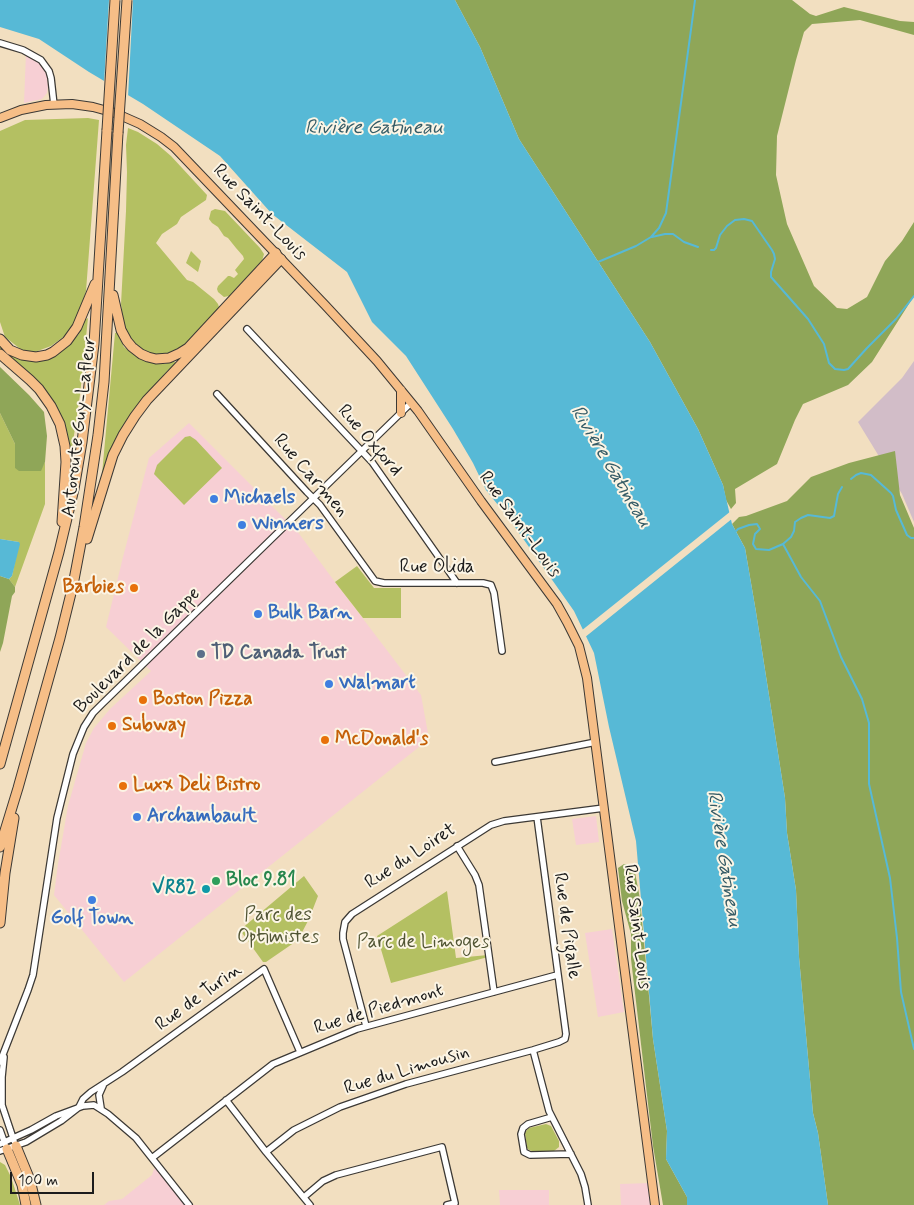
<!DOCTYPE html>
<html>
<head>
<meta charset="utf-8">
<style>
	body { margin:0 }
	#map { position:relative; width:914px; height:1205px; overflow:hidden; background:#f2dfc0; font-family:Mynerve,sans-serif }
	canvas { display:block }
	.scale { position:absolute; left:10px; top:1172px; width:84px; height:22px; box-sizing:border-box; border:2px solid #1c1c1c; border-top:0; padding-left:6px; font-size:15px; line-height:18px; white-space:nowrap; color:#1c1c1c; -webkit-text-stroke:4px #fcf5e5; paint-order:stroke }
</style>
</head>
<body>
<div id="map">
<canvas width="914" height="1205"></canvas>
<div class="scale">100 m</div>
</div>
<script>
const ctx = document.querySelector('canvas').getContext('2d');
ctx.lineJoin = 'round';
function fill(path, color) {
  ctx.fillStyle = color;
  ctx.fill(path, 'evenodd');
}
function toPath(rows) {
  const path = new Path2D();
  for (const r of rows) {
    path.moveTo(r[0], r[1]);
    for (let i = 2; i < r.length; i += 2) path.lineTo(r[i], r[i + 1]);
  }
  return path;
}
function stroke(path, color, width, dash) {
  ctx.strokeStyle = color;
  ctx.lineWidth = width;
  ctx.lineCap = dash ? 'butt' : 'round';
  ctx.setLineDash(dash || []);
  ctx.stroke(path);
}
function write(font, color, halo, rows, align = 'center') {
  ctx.font = font + ' Mynerve,sans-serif';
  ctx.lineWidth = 4;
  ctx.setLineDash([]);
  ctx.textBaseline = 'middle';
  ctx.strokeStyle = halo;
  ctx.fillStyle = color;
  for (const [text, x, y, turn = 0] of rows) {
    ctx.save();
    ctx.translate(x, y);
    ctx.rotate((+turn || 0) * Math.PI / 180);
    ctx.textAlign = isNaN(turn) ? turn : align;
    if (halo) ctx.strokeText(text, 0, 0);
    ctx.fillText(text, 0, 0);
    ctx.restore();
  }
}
fill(toPath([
	[26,53,37,60,42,66,47,76,48,86,47,93,42,99,24,103],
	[189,423,297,531,335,582,421,695,429,739,124,982,54,895,58,864,68,806,86,743,94,728,110,709,151,671,106,627,123,557,149,458],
	[596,816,599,842,576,845,572,819],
	[612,929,624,1012,598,1017,585,933],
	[158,1166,189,1205,104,1205,109,1201,122,1199,152,1175,154,1169],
	[651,1183,655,1205,621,1205,620,1184],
	[499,1190,549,1190,549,1205,500,1205]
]), '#f7cfd4');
fill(toPath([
	[914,361,914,522,902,494,858,422,902,378]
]), '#d2bdc8');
fill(toPath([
	[88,118,99,120,86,291,78,317,66,335,51,346,35,352,23,351,5,337,0,322,0,131,25,120],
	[128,128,138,132,157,144,171,156,207,195,206,200,181,217,177,224,162,234,156,243,187,280,193,282,214,299,218,304,219,307,218,313,182,349,168,356,154,357,138,348,134,344,124,327,121,304,126,211,127,172,126,145],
	[215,209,225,211,260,248,264,254,262,261,229,296,224,297,218,292,217,289,218,286,228,276,230,276,234,278,238,274,235,270,244,259,243,256,236,248,228,238,224,236,218,227,212,223,209,219,211,211],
	[191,251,201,261,198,272,186,263],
	[88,318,80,395,70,462,63,426,50,396,38,383,0,351,0,343,17,356,33,361,49,359,57,355,79,334,83,321],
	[117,332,124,347,137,357,152,363,165,364,172,361,177,363,168,370,131,413,113,449,103,474,102,474,115,333],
	[0,413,15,444,15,468,40,471,45,462,45,504,15,587,9,579,12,576,19,542,0,539],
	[190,436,196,440,222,468,184,505,154,474,157,465,185,437],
	[357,566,374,588,401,588,401,618,363,618,335,582],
	[304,876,318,896,309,919,298,940,266,962,263,962,240,930],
	[447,891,456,958,488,955,488,957,391,983,377,936],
	[546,1124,551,1126,559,1141,559,1147,554,1151,532,1151,529,1150,527,1148,525,1133,527,1130,529,1128],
	[0,1162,5,1165,11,1177,20,1205,0,1205]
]), '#b4c062');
fill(toPath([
	[455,0,792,0,810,14,816,16,844,7,900,21,914,22,914,35,860,20,812,24,804,32,796,60,777,136,776,175,787,224,814,286,837,308,847,309,867,297,885,261,902,241,914,222,914,296,872,362,848,385,803,404,795,420,777,464,735,489,736,503,731,509,726,500,723,485,698,429,650,342,519,139,480,47],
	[0,367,29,395,44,412,47,436,45,462,41,471,19,471,15,468,15,444,0,413],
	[895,451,900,495,914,528,914,1205,828,1205,818,1133,813,1113,799,957,796,890,787,833,785,798,756,612,745,548,732,524,739,517,746,516,787,501,811,477,849,463],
	[0,576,9,579,15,587,15,592,12,596,3,643,0,652],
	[624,864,629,864,634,867,640,899,653,1039,667,1131,666,1159,687,1197,687,1205,663,1205,653,1146,631,959,631,934,622,901,618,868]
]), '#8fa658');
fill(toPath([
	[0,0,455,0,480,47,519,139,650,342,698,429,723,485,732,524,745,548,756,612,785,798,787,833,796,890,799,957,813,1113,818,1133,828,1205,687,1205,687,1197,666,1159,667,1131,653,1039,636,841,609,727,594,653,574,611,510,520,486,490,473,463,453,429,406,356,372,322,347,272,272,214,220,156,143,104,89,72,39,39,0,27],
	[0,539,19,542,20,544,12,576,9,579,0,576]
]), '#57b9d6');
fill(toPath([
	[109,0,133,0,128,97,104,83],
	[731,511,733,518,584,638,581,631]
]), '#f2dfc0');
stroke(toPath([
	[652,237,665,234,673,234,684,242,698,247],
	[711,250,714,250,716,248,720,235,727,226,735,220,744,219,752,221,772,250,774,254,775,259,771,272,771,277,808,319,824,344,829,363,835,369,844,370,848,369,867,348,896,319,914,296],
	[598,262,636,246,651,237,659,228,666,213,695,0],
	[851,479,856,475,861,473,871,475,891,493,893,496,896,510,907,535,911,538,914,538],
	[736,531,738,529,749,525,757,524,760,529,755,534,753,544,756,549,769,550,783,544,791,537,794,531,795,522,801,518,808,515,830,518,834,516,838,494,842,487],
	[783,544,801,577,820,601,841,657,862,699,869,723,869,784,890,878,897,938,901,992,914,1049]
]), '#57b9d6', 2);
const minor = toPath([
	[0,43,23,50,41,60,49,71,51,78,54,105],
	[247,329,372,462,457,583],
	[217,394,307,492,320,505,375,581,384,583,483,583,491,585,494,593,502,651],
	[495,762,596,742],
	[457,846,475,875,479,885,494,992],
	[366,1026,343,939,343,933,345,922,352,914,491,825,504,821,604,808],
	[533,1050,549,1111,581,1174,585,1187,588,1205],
	[4,1057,2,1077,2,1105,14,1141],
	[0,1062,28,990,33,975,57,818,73,754,84,727,93,713,102,704,411,403],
	[226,1100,266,1152,310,1205],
	[101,1108,99,1095,103,1086],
	[552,1117,528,1124,523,1128,521,1134,524,1152,530,1155,571,1154],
	[0,1130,5,1144],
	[0,1144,31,1130,56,1116,83,1106,94,1105,108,1114,136,1138,189,1205],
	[0,1151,26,1142,61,1121,79,1107,83,1099,91,1092,122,1072,264,969,300,1052],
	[266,1152,294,1130,340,1107,406,1084,533,1050,559,1042,565,1039,566,1034,537,817],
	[152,1158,273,1064,357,1029,557,975],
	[304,1197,323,1181,336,1175,442,1147,455,1203,447,1205]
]);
const major = toPath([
	[0,118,21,110,46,105,72,104,93,107,115,113,140,124,161,137,174,147,325,305,377,361,418,411,481,501,557,604,567,622,579,646,587,678,655,1205],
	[401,413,401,390]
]);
const highway = toPath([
	[113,295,121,330,127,341,132,347,141,354,148,357,156,359,169,358,180,353,188,348,276,253],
	[0,339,10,350,22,355,36,357,47,355,53,352,67,341,77,327,95,284],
	[0,354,30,380,39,389,51,406,60,424,65,446,66,462,62,522],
	[87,539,113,455,123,435,135,416,147,400,281,259],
	[0,764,59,552,74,489,82,442,94,344,107,130],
	[0,847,18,788,60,638,73,585,84,527,98,435,104,382,118,133],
	[0,923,5,873,14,818],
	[16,1146,30,1180,36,1205],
	[7,1149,22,1185,26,1205]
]);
stroke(minor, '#3c3935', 8);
stroke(major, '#3c3935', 10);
stroke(highway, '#3c3935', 11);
stroke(minor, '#fff', 5.5);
stroke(major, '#f6be87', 8);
stroke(highway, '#f6be87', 9);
const highwayBridge = toPath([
	[107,130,115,0],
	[118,133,127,0]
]);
stroke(highwayBridge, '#3c3935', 11, []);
stroke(highwayBridge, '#f6be87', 9);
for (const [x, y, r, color] of [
	[214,499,5,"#3f7fe0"],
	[242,525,5,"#3f7fe0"],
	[134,588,5,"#e8710a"],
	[258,614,5,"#3f7fe0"],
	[201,654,5,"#5c6f8a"],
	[329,684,5,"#3f7fe0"],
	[143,700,5,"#e8710a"],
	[112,726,5,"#e8710a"],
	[325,740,5,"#e8710a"],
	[123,786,5,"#e8710a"],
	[137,817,5,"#3f7fe0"],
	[216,881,5,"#2e9e5b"],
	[206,889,5,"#0f9aa8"],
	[92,900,5,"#3f7fe0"]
]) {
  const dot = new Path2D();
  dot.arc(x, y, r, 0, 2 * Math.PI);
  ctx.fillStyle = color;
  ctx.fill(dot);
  stroke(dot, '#fcf5e5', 2);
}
write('19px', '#1c1c1c', '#fcf5e5', [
	["Rue Saint-Louis",259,213,46],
	["Autoroute Guy-Lafleur",80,427,-83],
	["Rue Oxford",369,441,49],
	["Rue Carmen",310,476,49],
	["Rue Saint-Louis",519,525,54],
	["Rue Olida",437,568],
	["Boulevard de la Gappe",138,651,-45],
	["Rue du Loiret",411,857,-33],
	["Rue de Pigalle",566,926,82],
	["Rue Saint-Louis",636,927,83],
	["Rue de Turin",199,998,-36],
	["Rue de Piedmont",379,1010,-17],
	["Rue du Limousin",407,1071,-17]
]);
write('bold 19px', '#366cbe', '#fcf5e5', [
	["Michaels",224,499],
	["Winners",252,525],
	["Bulk Barn",268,614],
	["Walmart",339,684],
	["Archambault",147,817],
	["Golf Town",92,919,"center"]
], 'left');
write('bold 19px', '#c56008', '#fcf5e5', [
	["Barbies",124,588,"right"],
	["Boston Pizza",153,700],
	["Subway",122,726],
	["McDonald's",335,740],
	["Luxx Deli Bistro",133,786]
], 'left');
write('bold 19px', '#4e5e75', '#fcf5e5', [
	["TD Canada Trust",211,654]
], 'left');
write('bold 19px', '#27864d', '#fcf5e5', [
	["Bloc 9.81",226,881]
], 'left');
write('bold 19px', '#0d838f', '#fcf5e5', [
	["VR82",196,889]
], 'right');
write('19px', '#515534', '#fcf5e5', [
	["Parc des",278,916],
	["Optimistes",278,938],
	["Parc de Limoges",423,943]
]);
write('italic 20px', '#345b66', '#fcf5e5', [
	["Rivière Gatineau",374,129],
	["Rivière Gatineau",610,467,59],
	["Rivière Gatineau",723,859,81]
]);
</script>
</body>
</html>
